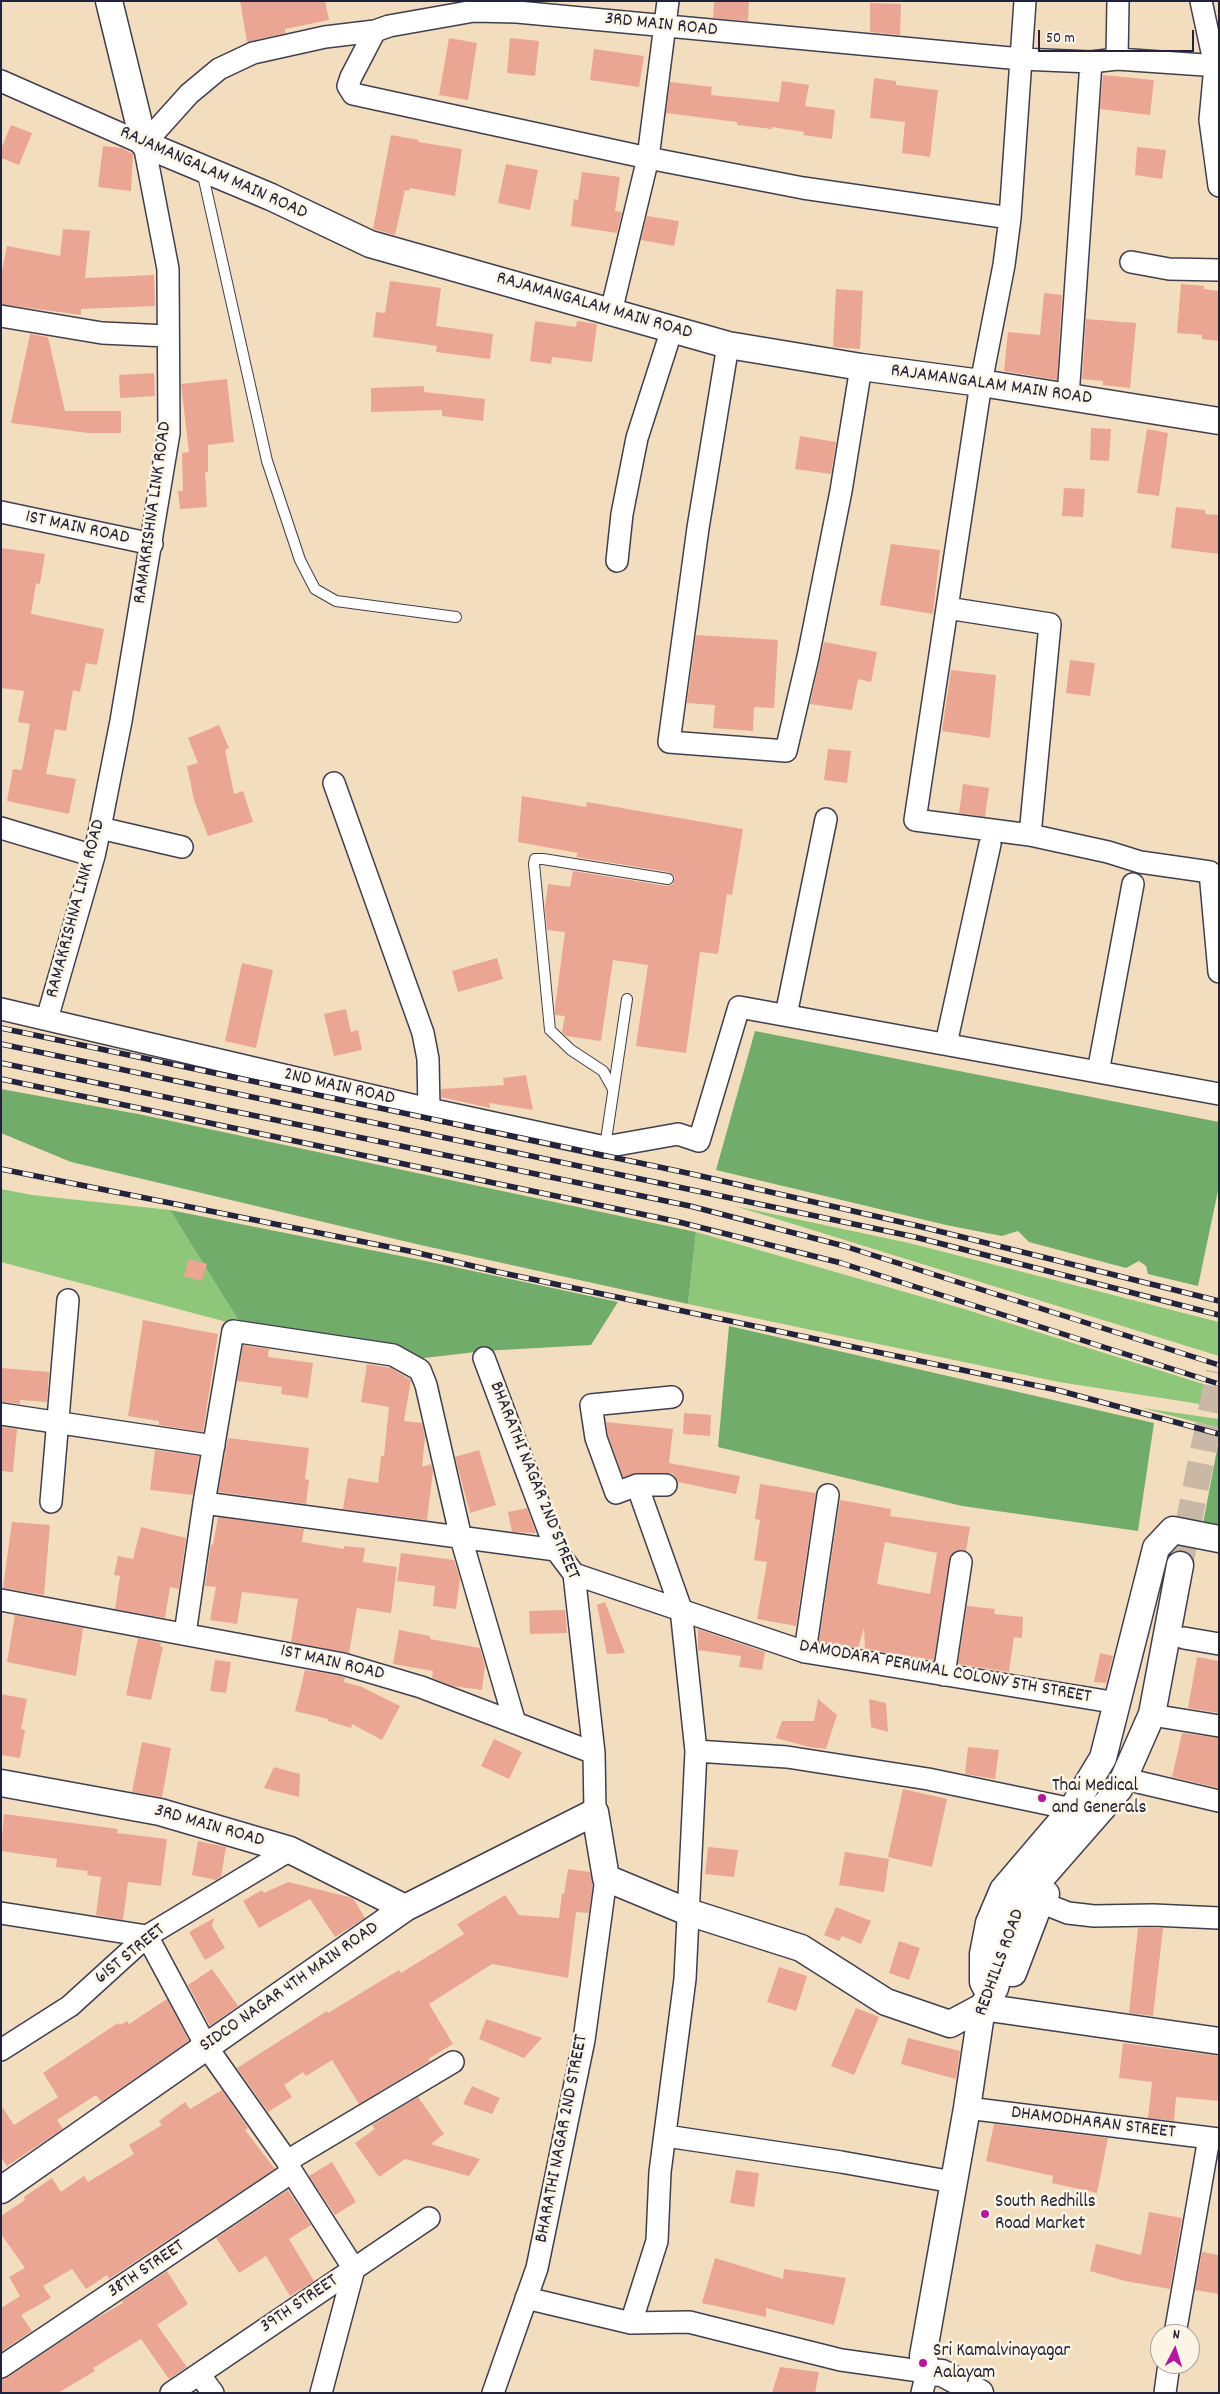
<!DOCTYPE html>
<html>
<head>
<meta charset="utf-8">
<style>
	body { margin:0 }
	#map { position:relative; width:1220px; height:2394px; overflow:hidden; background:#f3ddbf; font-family:Dekko,sans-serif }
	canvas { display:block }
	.frame { position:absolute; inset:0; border:2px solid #22223b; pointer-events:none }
	.north { position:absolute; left:1150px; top:2324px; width:50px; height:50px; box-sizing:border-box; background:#fcf5e5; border:1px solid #a5a1a1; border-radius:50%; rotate:5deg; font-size:14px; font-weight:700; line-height:20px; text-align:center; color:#22223b }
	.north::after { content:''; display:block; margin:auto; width:18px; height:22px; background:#b5179e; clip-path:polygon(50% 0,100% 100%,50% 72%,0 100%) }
	.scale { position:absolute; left:1038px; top:30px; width:156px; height:22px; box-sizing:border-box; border:2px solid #22223b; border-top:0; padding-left:6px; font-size:15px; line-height:18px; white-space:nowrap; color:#22223b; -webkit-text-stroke:4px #fcf5e5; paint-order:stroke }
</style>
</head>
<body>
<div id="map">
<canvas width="1220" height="2394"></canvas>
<div class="frame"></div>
<div class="north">N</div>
<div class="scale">50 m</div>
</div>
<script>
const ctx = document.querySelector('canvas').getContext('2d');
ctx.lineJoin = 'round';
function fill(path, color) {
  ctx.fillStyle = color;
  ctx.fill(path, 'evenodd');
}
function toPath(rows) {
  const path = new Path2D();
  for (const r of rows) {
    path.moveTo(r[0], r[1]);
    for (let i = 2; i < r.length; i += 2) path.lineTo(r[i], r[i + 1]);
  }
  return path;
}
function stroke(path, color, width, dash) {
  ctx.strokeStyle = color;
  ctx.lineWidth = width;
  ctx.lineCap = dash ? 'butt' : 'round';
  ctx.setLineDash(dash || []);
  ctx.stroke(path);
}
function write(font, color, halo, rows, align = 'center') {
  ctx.font = font + ' Dekko,sans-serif';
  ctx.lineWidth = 5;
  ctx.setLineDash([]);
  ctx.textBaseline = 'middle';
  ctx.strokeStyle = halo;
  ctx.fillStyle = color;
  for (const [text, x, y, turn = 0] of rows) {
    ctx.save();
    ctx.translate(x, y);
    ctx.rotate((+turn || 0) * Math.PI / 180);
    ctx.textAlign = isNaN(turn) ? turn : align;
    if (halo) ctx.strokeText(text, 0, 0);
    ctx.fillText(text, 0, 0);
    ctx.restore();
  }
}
fill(toPath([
	[1,1189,32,1195,170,1210,242,1326,1,1262],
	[735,1206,909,1243,1219,1322,1219,1356],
	[696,1232,961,1308,1219,1389,1219,1407,1059,1382,688,1304],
	[1142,1408,1219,1419,1219,1428]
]), '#8ec77a');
fill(toPath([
	[755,1031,1219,1122,1219,1186,1198,1286,1148,1274,1146,1266,1139,1261,1126,1268,1029,1242,1018,1231,1002,1236,946,1225,716,1170],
	[1,1089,138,1114,696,1232,688,1304,416,1244,71,1162,1,1133],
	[170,1210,426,1261,618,1302,591,1345,484,1351,416,1359,242,1326],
	[729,1326,1154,1423,1138,1531,962,1506,718,1447],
	[1219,1439,1219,1532,1202,1529]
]), '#72ac6a');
fill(toPath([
	[240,1,325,1,329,20,285,29,285,33,247,42],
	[714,1,749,1,748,21,713,18],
	[870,3,901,4,900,35,870,32],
	[449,38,477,43,468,100,439,95],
	[510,38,539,41,535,76,507,73],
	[594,49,644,56,639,87,590,80],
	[1103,75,1154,80,1150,115,1100,109],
	[874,78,896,81,896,85,938,90,930,157,902,153,905,122,870,118],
	[782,81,809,85,805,106,835,110,832,139,803,135,804,132,772,127,772,129,737,125,737,122,666,113,670,82,712,87,711,95,779,102],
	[11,125,32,133,19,165,1,158,1,149],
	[391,135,419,140,418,142,462,149,455,196,410,188,409,191,405,190,395,235,373,229],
	[103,146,122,148,133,154,131,191,98,187],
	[1137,147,1166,150,1162,179,1135,175],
	[506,164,538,170,530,210,498,203],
	[582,172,620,177,615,211,622,212,617,233,571,226,574,199,578,200],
	[647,216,679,221,674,246,641,240],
	[63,229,90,231,85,278,154,275,155,306,81,309,81,315,1,304,1,276,7,246,60,256],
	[390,281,441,288,436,326,493,334,490,359,436,352,437,346,373,337,376,312,385,313],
	[1181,284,1204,286,1204,289,1219,291,1219,341,1202,339,1202,335,1177,333],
	[836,289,863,291,860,349,833,347],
	[1044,293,1062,295,1057,380,1004,371,1008,332,1040,335],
	[1086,319,1136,323,1130,388,1103,385,1103,381,1082,379],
	[535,321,576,327,577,321,597,324,592,362,552,357,551,364,530,361],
	[30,334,48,337,65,411,121,411,121,433,88,433,11,423],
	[154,373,155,396,120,398,119,375],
	[227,379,234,442,208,445,208,472,205,472,207,507,180,509,178,491,183,491,182,453,189,452,181,384],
	[424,386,424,392,485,399,483,421,442,416,442,410,371,412,371,388],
	[1091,428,1111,429,1109,461,1090,460],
	[1147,429,1168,433,1159,496,1137,493],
	[800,436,836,442,831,474,795,469],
	[1064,488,1085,489,1083,517,1062,516],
	[1176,507,1205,510,1205,514,1219,515,1219,554,1171,548],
	[891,544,940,550,933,614,880,605],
	[1,548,45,554,40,584,36,583,31,614,104,629,97,665,86,663,80,692,73,690,66,731,55,729,46,774,76,779,69,814,7,801,13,769,22,770,30,724,18,722,24,691,1,688],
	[696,635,778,640,774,708,754,707,753,731,713,728,715,705,687,703],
	[824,642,877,652,871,682,858,679,852,710,810,704],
	[1070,660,1095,663,1090,696,1066,693],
	[951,670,996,675,990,738,942,731],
	[219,725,229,748,225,750,234,794,243,791,253,822,208,836,194,800,187,766,198,763,188,738],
	[828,749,851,751,847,783,824,780],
	[963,784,989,788,985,817,959,813],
	[522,796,586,807,587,802,743,829,732,895,727,894,718,954,700,952,686,1053,636,1046,648,965,613,960,601,1041,566,1036,562,1032,565,1016,555,1015,555,1007,565,932,547,930,545,906,548,884,570,887,573,871,667,886,673,884,675,877,669,872,576,857,578,853,518,842],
	[497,958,503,979,458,992,452,971],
	[242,963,273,970,256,1048,225,1041],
	[346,1009,351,1032,358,1030,362,1050,334,1056,324,1014],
	[526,1075,533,1110,489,1103,490,1108,441,1097,441,1089,504,1085,503,1078],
	[189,1259,207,1264,202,1281,184,1276],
	[143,1320,218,1334,203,1432,159,1425,159,1421,128,1416],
	[243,1345,269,1349,268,1357,313,1363,308,1398,281,1394,282,1387,237,1381],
	[367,1364,391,1368,411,1380,404,1421,422,1423,425,1437,422,1467,431,1464,433,1471,427,1520,343,1509,348,1478,378,1483,381,1456,384,1456,389,1407,361,1402],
	[1,1368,49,1372,47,1402,20,1400,20,1404,1,1402],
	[684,1413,711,1415,710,1436,683,1434],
	[606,1422,673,1429,669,1463,740,1476,736,1494,678,1482,673,1474,666,1473,637,1473,623,1477,608,1435],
	[1,1427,17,1429,13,1472,1,1471],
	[228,1438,309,1448,305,1479,309,1480,306,1504,218,1492],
	[155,1450,199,1456,193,1495,150,1490],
	[479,1450,496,1505,470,1513,455,1457],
	[760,1484,816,1493,796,1626,757,1619,767,1562,754,1560,760,1520,755,1519],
	[840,1500,891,1509,890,1516,970,1527,966,1551,956,1551,949,1560,934,1660,865,1649,864,1628,858,1648,819,1642],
	[885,1542,937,1553,930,1594,877,1584],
	[527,1508,536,1533,512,1532,508,1512],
	[218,1517,304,1529,302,1542,344,1549,344,1546,365,1548,363,1562,397,1567,391,1613,357,1608,349,1653,291,1642,298,1599,242,1592,237,1624,210,1620,216,1587,205,1586,211,1544,213,1545],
	[12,1522,50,1525,44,1595,3,1588],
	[141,1527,186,1538,179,1589,170,1587,165,1618,115,1609,120,1576,114,1575,118,1556,133,1559],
	[401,1553,454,1560,460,1579,456,1609,433,1606,435,1586,397,1581],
	[605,1602,625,1653,607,1654,597,1605],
	[967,1606,995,1609,994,1614,1023,1617,1022,1638,1014,1637,1009,1672,958,1664],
	[565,1610,567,1633,530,1634,529,1611],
	[15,1615,83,1628,76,1676,7,1662],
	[698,1629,765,1652,762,1670,739,1667,741,1656,698,1650],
	[399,1630,430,1636,430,1639,480,1648,485,1666,482,1690,453,1686,432,1678,433,1671,393,1664],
	[138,1638,161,1643,160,1646,163,1647,151,1700,126,1695],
	[1100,1653,1113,1656,1106,1683,1094,1682],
	[1197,1657,1219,1661,1219,1713,1188,1708],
	[215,1660,231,1662,226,1693,210,1691],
	[305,1670,341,1676,345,1678,344,1682,362,1687,400,1706,382,1740,352,1724,351,1728,328,1721,328,1719,295,1711],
	[1,1694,27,1699,21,1729,25,1730,20,1758,1,1755],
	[818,1699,837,1715,826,1749,809,1747,776,1738,782,1721,814,1721],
	[869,1699,886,1703,888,1732,871,1727],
	[1182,1733,1219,1738,1219,1788,1172,1777],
	[494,1739,522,1752,509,1779,481,1766],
	[142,1742,171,1748,162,1797,132,1792],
	[968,1747,999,1750,995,1779,965,1774],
	[274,1767,300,1774,299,1797,264,1788],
	[903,1789,947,1799,932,1867,888,1857],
	[4,1814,118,1829,117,1833,167,1839,161,1886,128,1882,123,1920,96,1915,101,1877,87,1875,88,1871,56,1867,57,1859,1,1851],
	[198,1841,226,1847,221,1877,216,1880,192,1875],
	[708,1847,738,1850,734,1877,705,1874],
	[845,1852,889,1859,884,1892,839,1885],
	[568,1869,590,1872,593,1884,589,1913,576,1912,568,1978,492,1964,429,2004,453,2044,428,2059,430,2061,359,2104,332,2060,306,2076,303,2072,284,2085,292,2097,268,2112,237,2068,327,2011,328,2013,399,1970,401,1973,464,1934,457,1924,505,1895,519,1915,559,1918,562,1893,564,1894],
	[288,1882,353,1898,365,1918,335,1937,310,1899,259,1928,243,1901,262,1890,264,1893],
	[836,1907,871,1921,861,1944,842,1936,839,1941,824,1935],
	[214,1918,212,1926,225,1948,205,1960,189,1932],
	[1138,1928,1163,1928,1153,2016,1129,2013],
	[899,1941,920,1948,909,1980,889,1973],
	[779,1967,807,1976,796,2011,767,2002],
	[212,1969,238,2006,210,2026,188,1985],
	[167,1999,189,2041,101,2102,96,2095,57,2120,63,2129,7,2166,1,2157,1,2105,14,2125,58,2097,43,2073,118,2023,120,2025,127,2021,129,2024],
	[856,2008,879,2017,854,2075,831,2066],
	[486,2019,542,2038,524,2058,479,2039],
	[908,2038,960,2051,956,2079,901,2064],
	[1123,2043,1219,2056,1219,2101,1176,2097,1174,2121,1148,2118,1152,2082,1119,2078],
	[472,2086,500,2098,492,2114,463,2104],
	[222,2090,248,2128,245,2130,275,2169,109,2279,107,2275,86,2289,72,2269,43,2286,51,2298,21,2315,32,2331,1,2352,1,2308,20,2296,9,2277,25,2268,1,2234,1,2216,25,2200,24,2197,52,2178,61,2192,84,2176,88,2182,134,2154,129,2145,162,2125,159,2121,185,2102,190,2109],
	[418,2097,444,2134,431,2144,480,2159,469,2176,405,2159,379,2177,355,2143,375,2129,372,2125],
	[994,2124,1108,2138,1097,2193,1052,2183,1053,2176,986,2161],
	[332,2162,356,2202,335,2215,309,2176],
	[736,2170,759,2173,754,2207,730,2203],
	[288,2190,311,2225,289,2239,314,2281,290,2296,266,2256,239,2273,216,2238],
	[1149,2212,1182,2218,1170,2289,1125,2281,1090,2271,1096,2244,1141,2255],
	[1202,2252,1219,2255,1219,2294,1195,2290],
	[715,2258,783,2279,784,2269,846,2278,834,2325,766,2308,766,2317,702,2303],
	[167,2271,188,2304,157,2325,187,2367,169,2379,141,2339,93,2368,95,2371,58,2393,1,2393,1,2379,8,2377,95,2319,123,2303,122,2301],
	[780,2367,819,2372,815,2393,772,2393]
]), '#eaa692');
stroke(toPath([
	[1180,1565,1219,1372]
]), '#c9b8a5', 26, [26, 13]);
const service = toPath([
	[202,171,267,461,300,560,315,589,336,601,456,617],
	[613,1089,603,1071,571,1050,550,1030,534,864,535,859,543,859,668,879],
	[605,1147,627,999]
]);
const minor = toPath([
	[1025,1,1010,218,1004,265,981,383,915,820,1030,835,1108,852,1140,862,1210,872,1219,972],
	[1201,1,1215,66,1210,120,1219,186],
	[375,31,351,77,348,86,353,94,648,158,803,188,1010,218],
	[1117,59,1118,1],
	[1,81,144,144],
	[144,144,189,94,219,69,253,53,325,37,375,31,389,26,474,11,517,12,1021,59,1091,62,1117,59,1219,66],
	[1131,262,1169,269,1219,270],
	[611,312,648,158,668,1],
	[1,316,102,333,168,336],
	[728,345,698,528,669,742,786,751,808,657,841,491,861,367],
	[1068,397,1091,62],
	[1,512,152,544],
	[617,561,622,514,637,438,672,329],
	[947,608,1050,624,1030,835],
	[334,783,423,1033,428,1059,429,1109],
	[1,828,94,856],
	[100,828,182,847],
	[1,1009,429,1109,605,1147,678,1134,699,1141,739,1007,1219,1094],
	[786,1015,826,819],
	[47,1019,94,856,100,828,121,721,169,433,168,269,144,144],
	[946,1044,990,844],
	[1098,1072,1133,884],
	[484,1358,556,1550,574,1574,594,1753],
	[1,1414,214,1446],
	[666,1485,637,1485,616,1493,596,1438,591,1405,672,1397],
	[51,1502,68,1300],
	[204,1503,233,1331,393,1355,420,1370,426,1385,461,1538,515,1723],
	[574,1574,805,1652,1118,1703],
	[1,1600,343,1664,421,1687,594,1753,595,1812],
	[185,1634,204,1503,556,1550],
	[1184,1638,1219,1644],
	[805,1652,828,1495],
	[944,1675,961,1562],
	[1164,1717,1219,1726],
	[696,1751,787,1757,928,1779,1072,1809],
	[1138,1782,1219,1801],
	[1040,1902,1068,1913,1094,1916,1153,1915,1219,1918],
	[1,1913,147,1936,206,2046,287,2161,292,2172,354,2269,321,2393],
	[1,2050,70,2006,147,1936,290,1850],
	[967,2108,1219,2139],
	[666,2136,841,2162,953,2182],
	[287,2161,453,2062],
	[526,2298,631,2323,689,2322,841,2360,927,2372,922,2393],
	[631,2323,657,2241,660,2172,685,1979,696,1751,681,1609,637,1485],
	[1175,2334,1209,2138],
	[1,2367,292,2172],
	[199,2374,213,2393],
	[171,2393,429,2218],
	[493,2393,537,2268,584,2040,606,1878],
	[1165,2393,1169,2364]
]);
const tertiary = toPath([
	[109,1,144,144,271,197,370,244,728,345,861,367,981,383,1219,421],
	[1,1783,160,1812,290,1850,405,1908],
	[1013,1973,1040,1902,1046,1894],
	[989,1993,983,1982,983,1954,989,1923,1003,1890,1072,1809,1103,1758,1156,1548,1173,1530,1219,1539],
	[1,2190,405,1908,595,1812,606,1878,688,1912,801,1948,886,2002,950,2024,982,2007,1219,2041],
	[980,2393,942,2373,927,2372,923,2356,967,2108,982,2007,995,1988,1011,1925,1028,1893,1119,1789,1152,1714,1180,1565]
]);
stroke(service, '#413e4f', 12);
stroke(minor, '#413e4f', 24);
stroke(tertiary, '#413e4f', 29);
stroke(service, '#fff', 10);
stroke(minor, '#fff', 21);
stroke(tertiary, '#fff', 26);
const rail = toPath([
	[1,1028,692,1174,918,1226,1219,1301],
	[1,1044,915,1237,1219,1315],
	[1,1063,690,1206,844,1246,1219,1365],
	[1,1079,679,1222,841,1263,1219,1384],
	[1,1169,414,1252,498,1272,1057,1390,1219,1434]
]);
stroke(rail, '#22223b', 5.5);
stroke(rail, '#fcf5e5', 4, [11]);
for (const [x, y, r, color] of [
	[1042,1798,5,"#b5179e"],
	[985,2214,5,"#b5179e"],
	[923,2363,5,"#b5179e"]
]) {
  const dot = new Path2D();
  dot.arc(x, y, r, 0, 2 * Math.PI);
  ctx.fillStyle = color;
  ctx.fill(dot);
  stroke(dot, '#fcf5e5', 2);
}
write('19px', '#22223b', '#fcf5e5', [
	["3RD MAIN ROAD",661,26,6],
	["RAJAMANGALAM MAIN ROAD",213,174,24],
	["RAJAMANGALAM MAIN ROAD",594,307,16],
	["RAJAMANGALAM MAIN ROAD",991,386,8],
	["RAMAKRISHNA LINK ROAD",154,513,-82],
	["1ST MAIN ROAD",77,529,12],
	["RAMAKRISHNA LINK ROAD",77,909,-75],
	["2ND MAIN ROAD",339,1088,13],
	["BHARATHI NAGAR 2ND STREET",533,1481,68],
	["1ST MAIN ROAD",332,1664,13],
	["DAMODARA PERUMAL COLONY 5TH STREET",945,1673,10],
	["3RD MAIN ROAD",209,1827,16],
	["61ST STREET",131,1955,-39],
	["REDHILLS ROAD",1001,1963,-70],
	["SIDCO NAGAR 4TH MAIN ROAD",290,1988,-35],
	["DHAMODHARAN STREET",1093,2124,7],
	["BHARATHI NAGAR 2ND STREET",563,2139,-79],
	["38TH STREET",147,2270,-34],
	["39TH STREET",300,2305,-34]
]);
write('19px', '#22223b', '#fcf5e5', [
	["Thai Medical",1052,1787],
	["and Generals",1052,1809],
	["South Redhills",995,2203],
	["Road Market",995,2225],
	["Sri Kamalvinayagar",933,2352],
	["Aalayam",933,2374]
], 'left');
</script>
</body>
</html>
